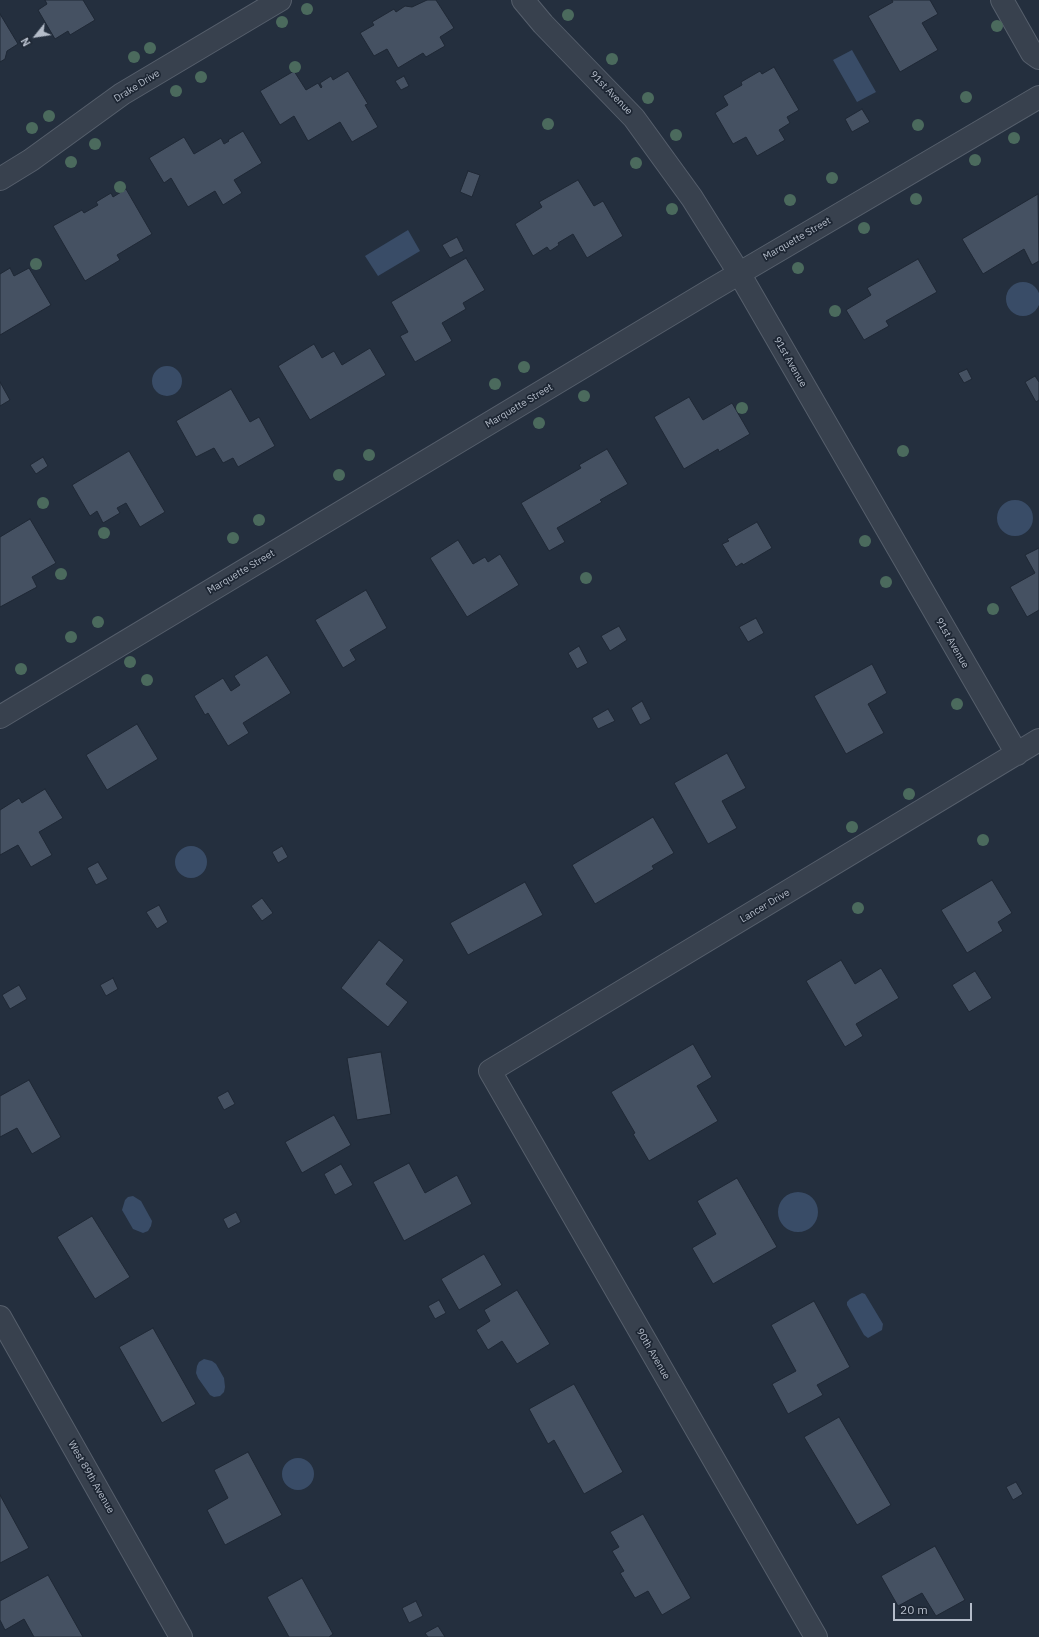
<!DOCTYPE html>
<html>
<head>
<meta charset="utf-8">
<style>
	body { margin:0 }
	#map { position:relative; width:1039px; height:1637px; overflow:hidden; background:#242f3e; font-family:"IBM Plex Sans",sans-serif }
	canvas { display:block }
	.north { position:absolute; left:16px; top:16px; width:40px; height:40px; -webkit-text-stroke:3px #1d2633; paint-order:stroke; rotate:240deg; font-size:11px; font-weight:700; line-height:16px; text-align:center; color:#b4bcc9 }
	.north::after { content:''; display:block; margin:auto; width:14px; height:18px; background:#b4bcc9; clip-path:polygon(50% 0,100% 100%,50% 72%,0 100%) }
	.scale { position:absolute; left:893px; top:1603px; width:79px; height:18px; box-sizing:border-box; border:2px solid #b4bcc9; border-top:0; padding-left:5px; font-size:12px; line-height:14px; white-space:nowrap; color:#b4bcc9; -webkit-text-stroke:3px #1d2633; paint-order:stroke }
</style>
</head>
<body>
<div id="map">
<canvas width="1039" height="1637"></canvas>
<div class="north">N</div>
<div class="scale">20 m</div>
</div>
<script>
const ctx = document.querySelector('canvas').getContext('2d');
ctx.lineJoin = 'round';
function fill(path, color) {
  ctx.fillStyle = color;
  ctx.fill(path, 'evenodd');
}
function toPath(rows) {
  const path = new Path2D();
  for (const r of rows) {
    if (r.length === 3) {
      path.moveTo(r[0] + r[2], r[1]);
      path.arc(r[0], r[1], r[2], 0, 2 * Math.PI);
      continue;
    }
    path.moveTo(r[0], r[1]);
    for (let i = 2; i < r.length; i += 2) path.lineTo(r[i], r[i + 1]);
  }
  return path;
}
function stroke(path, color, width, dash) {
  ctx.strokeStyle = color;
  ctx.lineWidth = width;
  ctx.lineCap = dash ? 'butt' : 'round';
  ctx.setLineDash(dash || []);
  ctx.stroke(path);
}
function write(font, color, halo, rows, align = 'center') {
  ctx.font = font + ' "IBM Plex Sans",sans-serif';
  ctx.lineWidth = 3.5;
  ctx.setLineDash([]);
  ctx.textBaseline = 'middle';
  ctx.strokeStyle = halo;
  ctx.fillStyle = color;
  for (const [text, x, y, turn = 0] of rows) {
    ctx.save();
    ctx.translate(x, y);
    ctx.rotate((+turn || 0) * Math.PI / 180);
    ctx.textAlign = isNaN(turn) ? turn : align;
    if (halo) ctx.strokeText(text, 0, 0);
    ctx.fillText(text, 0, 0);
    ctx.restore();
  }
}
fill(toPath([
	[852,50,876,92,857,102,833,60],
	[408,230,420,251,378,276,365,256],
	[1023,299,17],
	[167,381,15],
	[1015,518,18],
	[191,862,16],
	[798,1212,20],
	[133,1196,141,1201,152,1221,151,1226,148,1231,143,1233,133,1229,122,1210,125,1200,128,1197],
	[862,1293,865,1294,883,1324,882,1330,868,1338,864,1335,847,1305,847,1302,850,1299],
	[204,1359,212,1361,216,1364,224,1378,225,1387,224,1392,220,1396,214,1397,210,1395,198,1378,196,1373,197,1366,199,1362],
	[298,1474,16]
]), '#394c67');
const building = toPath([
	[45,0,83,0,95,20,70,35,68,31,55,39,38,10,47,4,45,0],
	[427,0,436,0,454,28,440,37,445,46,426,57,423,53,398,68,387,49,374,56,360,33,374,25,372,22,394,9,396,12,405,6,412,7,427,0],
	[892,0,930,0,938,14,922,23,938,50,900,72,868,16,893,2,892,0],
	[0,14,18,44,7,51,5,59,0,62,0,14],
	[774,67,799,110,787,117,790,123,779,130,785,140,757,156,746,137,733,144,715,113,728,105,723,96,742,85,741,82,760,71,762,74,774,67],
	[294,71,306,90,318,83,321,88,322,87,320,83,331,76,333,80,348,71,368,104,365,105,378,127,352,142,340,122,308,141,294,116,280,125,260,91,294,71],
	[404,76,409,86,401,90,395,81,404,76],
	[862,109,870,122,852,132,845,119,862,109],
	[243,131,262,163,234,180,242,193,223,205,215,191,188,207,171,178,164,183,149,158,184,137,194,154,221,138,224,144,229,141,228,140,243,131],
	[468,171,480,175,472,197,460,192,468,171],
	[578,180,594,206,603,201,623,236,587,258,573,234,558,243,559,245,550,251,547,247,533,256,515,224,542,207,539,202,578,180],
	[126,189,152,234,117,255,120,260,85,281,53,226,82,210,84,213,98,205,96,202,111,193,113,197,126,189],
	[1038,194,1039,261,1032,265,1024,249,983,274,962,239,1038,194],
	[457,237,464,251,450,258,442,245,457,237],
	[466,258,485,290,463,303,466,309,442,323,452,341,415,362,400,336,408,332,391,302,466,258],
	[918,259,937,292,886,321,889,326,864,340,846,310,871,295,867,288,918,259],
	[10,268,14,276,29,268,51,305,0,335,0,274,10,268],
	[314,344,322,358,334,351,342,365,370,348,386,375,310,420,278,366,314,344],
	[967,369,972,379,964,383,958,373,967,369],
	[1035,376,1039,382,1039,400,1036,402,1025,382,1035,376],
	[0,382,10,400,0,406,0,382],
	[231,389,250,422,259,417,275,446,238,467,233,458,223,463,214,448,196,457,176,421,231,389],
	[689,397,703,420,732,403,750,434,719,452,718,449,684,469,654,417,689,397],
	[607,449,628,484,600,500,602,502,557,528,565,542,549,551,521,503,581,468,579,465,607,449],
	[129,451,165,512,140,527,126,503,117,508,120,513,103,523,97,511,90,516,72,485,129,451],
	[43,457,48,466,36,474,30,465,43,457],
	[30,519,56,563,32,577,37,587,0,607,0,537,30,519],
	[757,522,772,548,743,565,742,563,736,567,722,544,729,541,727,539,757,522],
	[458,540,473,564,485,557,488,562,500,554,519,585,467,617,430,558,458,540],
	[1039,548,1039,610,1027,617,1010,587,1035,573,1025,555,1039,548],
	[366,590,387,628,350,650,356,660,343,668,315,620,366,590],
	[756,618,764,633,748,642,739,627,756,618],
	[619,626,627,640,610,651,601,636,619,626],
	[579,646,588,663,577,669,568,653,579,646],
	[267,655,291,693,243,723,249,733,228,746,208,713,205,715,194,696,223,678,231,691,240,685,234,676,267,655],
	[872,664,887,693,868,704,884,733,846,754,814,696,872,664],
	[642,701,651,719,640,725,631,708,642,701],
	[608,709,615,721,598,729,592,718,608,709],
	[137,724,158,759,107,790,86,755,137,724],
	[727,753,746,788,722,801,737,828,708,844,674,783,727,753],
	[45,789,63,818,39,832,52,855,31,867,18,845,0,855,0,810,19,798,22,803,45,789],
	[653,817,674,853,652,866,654,869,595,904,572,865,653,817],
	[282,846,288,857,278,863,272,852,282,846],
	[98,862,108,879,96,885,87,868,98,862],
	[992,880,1012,913,998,922,1003,931,967,953,941,910,992,880],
	[525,882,543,915,468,955,450,923,525,882],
	[262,898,273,913,262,921,251,906,262,898],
	[159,905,168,922,157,929,146,912,159,905],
	[379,940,404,960,386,984,408,1002,388,1027,341,988,379,940],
	[841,960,855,984,881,968,899,998,856,1024,863,1036,845,1047,806,981,841,960],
	[975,971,992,998,969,1012,952,985,975,971],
	[113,978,118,989,106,996,100,985,113,978],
	[19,985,27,999,10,1009,2,995,19,985],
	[693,1044,712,1077,697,1086,718,1121,649,1161,633,1134,635,1133,611,1092,693,1044],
	[381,1052,391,1114,357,1120,347,1058,381,1052],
	[29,1080,61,1137,32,1154,17,1128,0,1137,0,1096,29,1080],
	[228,1091,235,1104,224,1110,217,1097,228,1091],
	[334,1115,351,1145,302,1173,285,1142,334,1115],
	[409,1163,425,1193,457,1175,472,1204,404,1241,373,1182,409,1163],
	[341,1164,353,1185,335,1195,324,1174,341,1164],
	[737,1178,777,1247,713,1284,692,1248,716,1234,697,1201,737,1178],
	[236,1212,241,1222,228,1229,223,1219,236,1212],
	[92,1216,130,1277,95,1299,57,1237,92,1216],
	[484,1254,502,1285,459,1310,441,1279,484,1254],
	[517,1290,550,1344,517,1364,502,1341,488,1350,476,1330,490,1321,484,1310,517,1290],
	[439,1300,446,1313,435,1319,428,1306,439,1300],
	[814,1301,850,1367,817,1385,823,1395,788,1414,772,1384,796,1371,771,1325,814,1301],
	[153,1328,196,1404,162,1423,119,1347,153,1328],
	[574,1384,623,1472,584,1494,554,1440,548,1444,529,1409,574,1384],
	[839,1417,891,1505,857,1525,804,1437,839,1417],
	[248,1452,282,1515,225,1545,207,1510,228,1498,214,1470,248,1452],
	[1016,1482,1023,1494,1013,1500,1006,1487,1016,1482],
	[0,1495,29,1548,0,1563,0,1495],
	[643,1514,691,1598,662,1615,648,1591,635,1598,620,1573,624,1571,612,1551,619,1547,610,1532,643,1514],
	[935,1546,965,1600,936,1616,922,1593,898,1606,881,1576,935,1546],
	[48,1575,83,1637,34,1637,24,1619,5,1630,0,1620,0,1601,48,1575],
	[302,1578,333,1634,329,1637,289,1637,267,1597,302,1578],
	[416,1601,423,1616,409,1623,402,1608,416,1601],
	[438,1626,445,1637,428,1637,425,1633,438,1626]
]);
fill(building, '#455162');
stroke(building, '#1f2835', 1);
const minor = toPath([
	[523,0,543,24,634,118,692,198,739,273,1017,754],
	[1002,0,1032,53,1039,58],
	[0,179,31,160,122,94,280,0],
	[0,717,711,290,1039,97],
	[0,1317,181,1637],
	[816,1637,490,1071,1039,740]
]);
stroke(minor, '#565f6c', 24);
stroke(minor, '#38414e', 22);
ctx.fillStyle = '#4b6a5d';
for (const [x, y] of [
	[307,9],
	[568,15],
	[282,22],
	[997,26],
	[150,48],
	[134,57],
	[612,59],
	[295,67],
	[201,77],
	[176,91],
	[966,97],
	[648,98],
	[49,116],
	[548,124],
	[918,125],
	[32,128],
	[676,135],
	[1014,138],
	[95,144],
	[975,160],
	[71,162],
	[636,163],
	[832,178],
	[120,187],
	[916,199],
	[790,200],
	[672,209],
	[864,228],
	[36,264],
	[798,268],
	[835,311],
	[524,367],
	[495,384],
	[584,396],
	[742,408],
	[539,423],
	[903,451],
	[369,455],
	[339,475],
	[43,503],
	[259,520],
	[104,533],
	[233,538],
	[865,541],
	[61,574],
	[586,578],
	[886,582],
	[993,609],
	[98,622],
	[71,637],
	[130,662],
	[21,669],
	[147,680],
	[957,704],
	[909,794],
	[852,827],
	[983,840],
	[858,908]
]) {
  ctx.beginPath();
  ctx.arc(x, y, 6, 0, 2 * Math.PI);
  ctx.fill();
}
write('10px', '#b4bcc9', '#1d2633', [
	["Drake Drive",137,86,-32],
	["91st Avenue",611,93,46],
	["Marquette Street",797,239,-30],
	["91st Avenue",790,362,60],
	["Marquette Street",519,406,-31],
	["Marquette Street",241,572,-31],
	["91st Avenue",952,643,60],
	["Lancer Drive",765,906,-31],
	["90th Avenue",653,1354,60],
	["West 89th Avenue",91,1477,60]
]);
</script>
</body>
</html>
